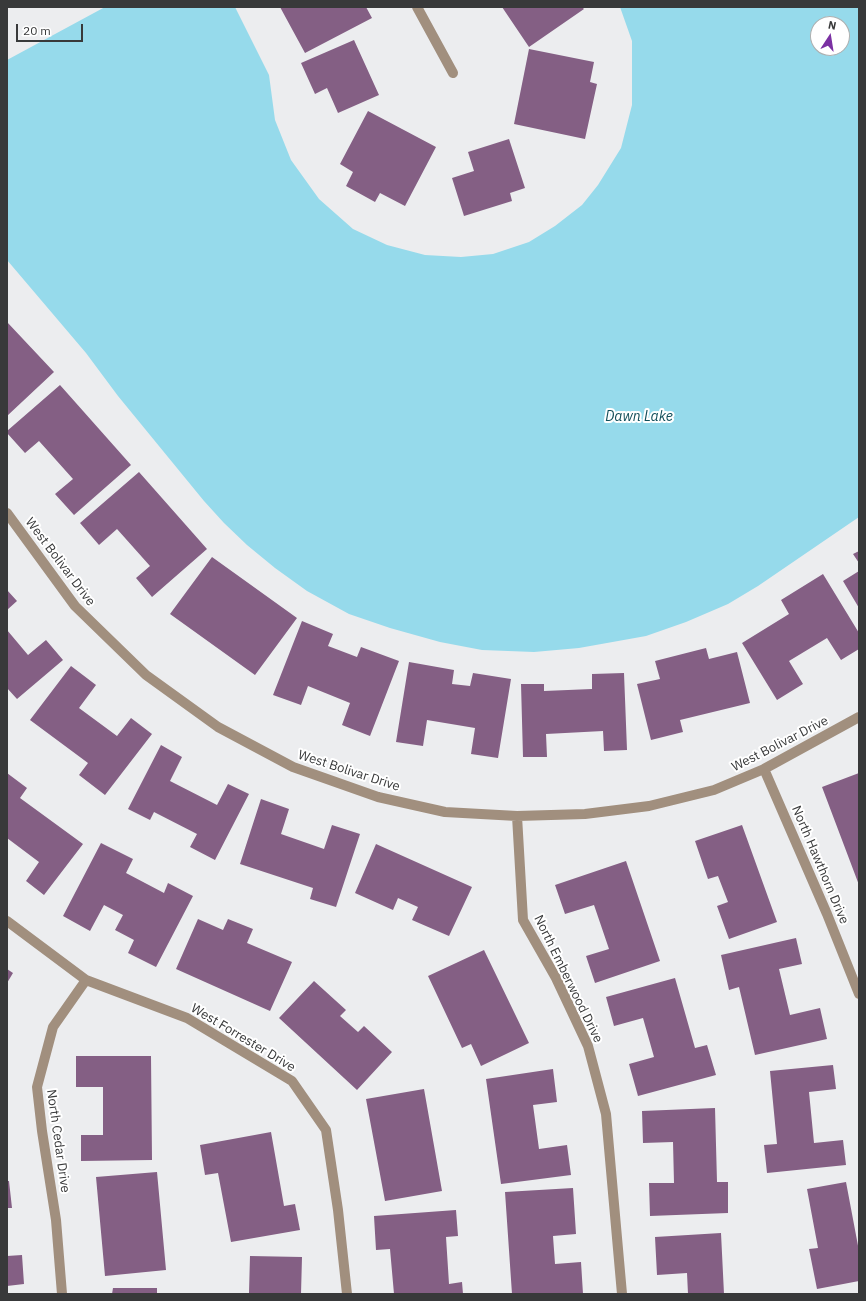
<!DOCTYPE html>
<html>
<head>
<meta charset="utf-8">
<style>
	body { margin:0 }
	#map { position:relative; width:866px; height:1301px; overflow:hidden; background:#ecedef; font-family:"IBM Plex Sans",sans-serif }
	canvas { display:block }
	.frame { position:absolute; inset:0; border:8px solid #38393a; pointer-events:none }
	.north { position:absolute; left:810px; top:16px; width:40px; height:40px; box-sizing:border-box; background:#fff; border:1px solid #afb0b0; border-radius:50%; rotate:12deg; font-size:11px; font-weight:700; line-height:16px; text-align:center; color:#38393a }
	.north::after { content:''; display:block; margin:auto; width:14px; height:18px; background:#7b31a3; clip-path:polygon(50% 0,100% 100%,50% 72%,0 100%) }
	.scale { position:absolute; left:16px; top:24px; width:67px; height:18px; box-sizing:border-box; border:2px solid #38393a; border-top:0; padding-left:5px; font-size:12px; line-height:14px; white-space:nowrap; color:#38393a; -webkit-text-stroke:3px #fff; paint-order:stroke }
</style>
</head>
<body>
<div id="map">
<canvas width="866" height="1301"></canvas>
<div class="frame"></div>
<div class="north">N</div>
<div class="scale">20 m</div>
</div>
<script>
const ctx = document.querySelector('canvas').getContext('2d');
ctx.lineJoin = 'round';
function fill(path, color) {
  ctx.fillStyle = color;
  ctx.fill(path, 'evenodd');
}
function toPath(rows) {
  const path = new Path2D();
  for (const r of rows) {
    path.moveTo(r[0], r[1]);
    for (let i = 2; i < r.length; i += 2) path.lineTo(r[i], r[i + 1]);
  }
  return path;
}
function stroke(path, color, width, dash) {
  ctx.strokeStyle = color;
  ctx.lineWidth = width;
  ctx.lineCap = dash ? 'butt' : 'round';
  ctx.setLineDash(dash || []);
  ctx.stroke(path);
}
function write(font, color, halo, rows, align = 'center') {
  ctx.font = font + ' "IBM Plex Sans",sans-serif';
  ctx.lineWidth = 4;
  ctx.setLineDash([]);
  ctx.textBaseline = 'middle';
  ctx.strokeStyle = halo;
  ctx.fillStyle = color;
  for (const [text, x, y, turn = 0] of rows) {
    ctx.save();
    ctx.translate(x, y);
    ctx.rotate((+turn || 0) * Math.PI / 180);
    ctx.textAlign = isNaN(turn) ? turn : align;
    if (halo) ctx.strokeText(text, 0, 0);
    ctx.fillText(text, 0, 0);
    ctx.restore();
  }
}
fill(toPath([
	[105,7,235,7,269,75,275,120,291,160,319,199,353,229,387,245,425,255,461,257,493,254,529,242,555,226,582,205,598,185,621,148,632,105,632,41,620,7,859,7,859,517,758,586,728,604,686,622,646,636,579,648,534,652,482,650,440,642,390,628,349,614,307,591,275,568,247,545,224,523,204,501,118,396,86,353,7,260,7,60],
	[818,24,842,24,842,48,818,48]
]), '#96daeb');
fill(toPath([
	[280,7,366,7,372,18,305,53],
	[502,7,582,7,584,9,529,47],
	[354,40,379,95,338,113,327,88,315,94,301,63],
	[529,49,594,62,590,82,597,84,585,139,514,124],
	[368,111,436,147,405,206,380,193,375,202,346,186,353,172,340,164],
	[509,139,525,188,510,193,512,201,464,216,452,178,474,171,468,152],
	[7,322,54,372,7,416],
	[60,385,131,465,74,515,55,494,73,479,39,441,25,453,7,433,7,431],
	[139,472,207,549,152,597,136,578,150,566,117,529,99,545,80,523],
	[859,551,859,563,853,554],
	[212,557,297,618,255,675,170,614],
	[859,571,859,608,843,581],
	[823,574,859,633,859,649,841,660,827,638,789,661,803,684,777,700,742,643,789,614,781,600],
	[7,590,17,601,7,610],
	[302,621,333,634,328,646,357,657,361,647,399,661,370,736,342,725,350,703,308,686,301,705,273,695],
	[7,630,28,655,46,640,63,660,17,699,7,688],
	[706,648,709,659,737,652,750,703,680,720,683,732,651,740,637,684,660,679,655,661],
	[409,662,454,670,452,684,470,686,473,673,511,679,498,758,471,754,475,728,427,720,423,746,396,742],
	[71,666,96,685,79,708,117,736,131,718,152,734,105,795,79,775,88,763,30,720],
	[624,673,627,750,604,751,603,731,546,734,547,757,523,757,521,684,544,684,544,691,592,689,592,674],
	[161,745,182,757,170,781,217,805,228,784,249,794,215,860,190,847,197,834,154,812,150,820,128,809],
	[7,773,27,788,20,798,83,844,44,895,26,881,39,862,7,838],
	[859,773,859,885,822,787],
	[261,799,289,809,281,834,324,849,332,825,360,834,336,907,310,899,313,888,240,864],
	[742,825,777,922,729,939,717,906,728,902,718,876,708,879,695,841],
	[101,843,133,859,126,873,164,893,168,883,193,896,156,967,128,953,134,940,115,930,123,915,104,905,90,931,63,916],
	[376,844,472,887,449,936,412,920,418,907,398,898,393,910,355,893],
	[626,861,660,961,595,983,586,956,609,949,594,905,565,914,555,885],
	[198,919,223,930,228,919,253,929,247,943,292,962,270,1011,176,969],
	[796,938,802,964,779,969,790,1015,820,1008,827,1039,755,1055,739,987,729,990,721,955],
	[484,950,529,1043,481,1066,471,1044,462,1048,428,976],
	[7,969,13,973,7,983],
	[675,978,695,1048,707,1045,716,1075,638,1096,629,1064,654,1057,643,1018,614,1026,606,997],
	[314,981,346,1010,340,1016,358,1032,364,1026,392,1052,357,1090,279,1018],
	[76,1056,151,1056,152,1160,81,1161,81,1135,103,1135,103,1087,76,1087],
	[833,1065,836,1089,809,1092,814,1143,843,1140,846,1165,767,1173,764,1145,777,1144,770,1071],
	[553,1069,557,1102,533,1105,539,1149,567,1145,571,1175,501,1184,486,1079],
	[424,1089,442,1191,385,1201,366,1099],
	[715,1108,717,1182,728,1182,728,1213,650,1216,649,1183,674,1183,673,1142,643,1143,642,1111],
	[271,1132,284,1206,295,1204,300,1230,231,1242,218,1173,205,1175,200,1145],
	[157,1172,166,1270,105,1276,96,1177],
	[7,1181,9,1181,12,1208,7,1208],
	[846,1182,859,1251,859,1281,817,1289,809,1249,818,1248,807,1189],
	[573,1188,576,1234,553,1236,555,1264,581,1262,583,1294,512,1294,505,1192],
	[456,1210,458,1236,446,1237,449,1284,462,1282,463,1294,394,1294,390,1249,376,1250,374,1216],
	[721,1233,724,1294,688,1294,687,1273,657,1275,655,1237],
	[22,1255,24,1284,7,1286,7,1256],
	[250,1256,302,1257,301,1294,249,1293],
	[113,1288,157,1288,157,1294,112,1294]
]), '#845f84');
stroke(toPath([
	[417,7,453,73],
	[7,513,75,606,146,675,218,727,293,767,378,797,445,812,517,816,585,814,649,806,714,790,764,769,859,717],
	[764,769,827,914,859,994],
	[517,816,523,920,556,978,588,1046,606,1114,622,1294],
	[7,921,86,980,187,1018,292,1081,326,1130,338,1210,347,1294],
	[62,1294,56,1220,42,1131,37,1087,53,1027,86,980]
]), '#a18f7e', 10);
write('13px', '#38393a', '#fff', [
	["West Bolivar Drive",60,562,53],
	["West Bolivar Drive",780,744,-27],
	["West Bolivar Drive",349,771,18],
	["North Hawthorn Drive",820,865,67],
	["North Emberwood Drive",568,979,64],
	["West Forrester Drive",243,1038,31],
	["North Cedar Drive",58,1141,82]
]);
write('italic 14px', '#114d59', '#fff', [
	["Dawn Lake",639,417]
]);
</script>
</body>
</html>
